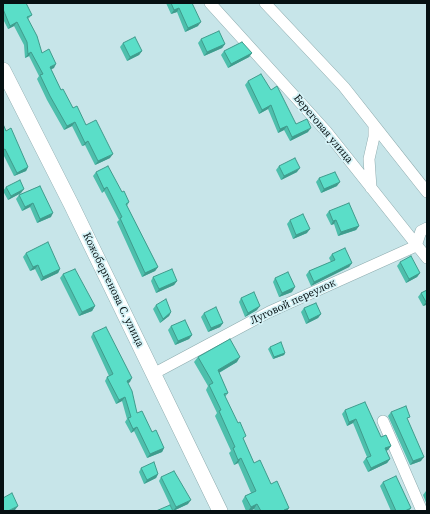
<!DOCTYPE html>
<html>
<head>
<meta charset="utf-8">
<style>
	body { margin:0 }
	#map { position:relative; width:430px; height:514px; overflow:hidden; background:#c7e5e9; font-family:"Source Serif 4",serif }
	canvas { display:block }
	.frame { position:absolute; inset:0; border:4px solid #061012; pointer-events:none }
</style>
</head>
<body>
<div id="map">
<canvas width="430" height="514"></canvas>
<div class="frame"></div>
</div>
<script>
const ctx = document.querySelector('canvas').getContext('2d');
ctx.lineJoin = 'round';
function toPath(rows) {
  const path = new Path2D();
  for (const r of rows) {
    path.moveTo(r[0], r[1]);
    for (let i = 2; i < r.length; i += 2) path.lineTo(r[i], r[i + 1]);
  }
  return path;
}
function stroke(path, color, width, dash) {
  ctx.strokeStyle = color;
  ctx.lineWidth = width;
  ctx.lineCap = dash ? 'butt' : 'round';
  ctx.setLineDash(dash || []);
  ctx.stroke(path);
}
function fill(path, color) {
  ctx.fillStyle = color;
  ctx.fill(path, 'evenodd');
}
function write(font, color, halo, rows, align = 'center') {
  ctx.font = font + ' "Source Serif 4",serif';
  ctx.lineWidth = 3.5;
  ctx.setLineDash([]);
  ctx.textBaseline = 'middle';
  ctx.strokeStyle = halo;
  ctx.fillStyle = color;
  for (const [text, x, y, turn = 0] of rows) {
    ctx.save();
    ctx.translate(x, y);
    ctx.rotate((+turn || 0) * Math.PI / 180);
    ctx.textAlign = isNaN(turn) ? turn : align;
    if (halo) ctx.strokeText(text, 0, 0);
    ctx.fillText(text, 0, 0);
    ctx.restore();
  }
}
const street = toPath([
	[210,3,326,131,427,258],
	[265,3,344,87,427,192],
	[371,188,369,159,374,137,374,125],
	[153,374,269,312,416,246,421,231,427,228],
	[383,421,422,511]
]);
const secondary = toPath([
	[3,70,71,204,220,511]
]);
stroke(street, '#8dabae', 12);
stroke(secondary, '#8dabae', 16);
stroke(street, '#fff', 11);
stroke(secondary, '#fff', 15);
fill(toPath([
	[3,3,32,15,28,19,42,53,54,68,51,69,61,90,73,108,86,125,110,158,95,165,85,145,82,146,72,126,64,130,47,100,37,79,39,76,29,56,25,58,24,45,14,26,8,29,3,19],
	[166,3,193,3,192,4,198,26,185,32,177,12,171,14],
	[201,39,225,44,222,48,204,56,198,43],
	[123,43,142,51,139,55,127,61,120,47],
	[224,51,252,53,249,57,228,68,221,55],
	[248,81,271,90,296,124,308,132,290,141,284,130,278,133,268,109,259,114,245,85],
	[3,124,6,131,28,167,26,171,14,176,3,154],
	[279,166,297,172,281,180,276,170],
	[96,172,122,192,129,202,127,206,158,267,155,271,142,277,117,222,119,220,104,191,102,193,93,176],
	[319,178,337,186,321,193,316,182],
	[40,186,51,217,37,223,30,207,22,211,16,199,19,195],
	[6,187,21,193,8,200,3,191],
	[329,211,359,226,356,230,338,236,334,224,331,225,326,215],
	[290,220,307,233,293,239,287,224],
	[26,253,60,269,58,273,41,281,35,269,30,271,23,257],
	[332,254,352,263,349,267,311,286,306,275,309,271,331,262,329,258],
	[400,262,420,273,417,277,406,283,397,266],
	[63,274,95,306,92,311,79,316,60,278],
	[153,277,177,281,174,285,156,293,151,281],
	[275,278,292,292,279,297,273,282],
	[427,290,427,306,426,305,423,306,418,297,421,293],
	[241,298,257,310,245,317,239,302],
	[156,305,171,312,169,316,160,323,153,309],
	[304,308,321,314,318,318,306,324,301,312],
	[204,313,223,323,220,327,208,332,201,317],
	[171,326,192,335,189,339,175,345,168,330],
	[93,333,130,382,128,383,137,413,164,448,162,452,147,458,134,431,131,433,125,422,127,419,122,401,116,404,105,381,107,377,109,376,91,337],
	[270,347,285,353,284,355,273,359,268,349],
	[198,357,237,362,219,373,228,393,225,397,254,463,271,484,287,511,255,511,254,509,250,511,246,511,242,501,245,496,251,493,238,463,234,465,229,453,231,451,215,416,217,413,206,390,208,386,194,362],
	[345,410,381,437,391,446,388,450,386,451,390,459,387,463,368,472,363,462,366,458,367,457,353,423,347,426,342,414],
	[391,412,421,461,410,465,388,416],
	[141,468,158,474,156,478,144,484,139,472],
	[161,477,188,504,173,511,159,481],
	[383,482,411,508,409,511,391,511,380,486],
	[426,491,427,491,427,505,423,495]
]), '#4dbfac');
fill(toPath([
	[179,8,177,12,171,14,174,10],
	[17,22,14,26,8,29,10,26],
	[201,22,198,26,185,32,188,28],
	[225,44,222,48,204,56,207,52],
	[142,51,139,55,127,61,130,57],
	[31,52,29,56,25,58,28,54],
	[252,53,249,57,228,68,231,64],
	[56,64,54,68,47,71,50,67],
	[271,105,268,109,259,114,262,110],
	[75,122,72,126,64,130,67,126],
	[287,126,284,130,278,133,280,129],
	[311,128,308,132,290,141,292,137],
	[88,141,85,145,82,146,85,143],
	[113,154,110,158,95,165,98,161],
	[28,167,26,171,14,176,17,173],
	[300,168,297,172,281,180,284,176],
	[340,182,337,186,321,193,324,189],
	[107,187,104,191,102,193,104,189],
	[24,189,21,193,8,200,11,196],
	[33,203,30,207,22,211,25,207],
	[53,213,51,217,37,223,40,219],
	[336,220,334,224,331,225,333,221],
	[359,226,356,230,338,236,341,232],
	[310,229,307,233,293,239,296,235],
	[352,263,349,267,311,286,314,282],
	[38,265,35,269,30,271,33,267],
	[158,267,155,271,142,277,145,273],
	[60,269,58,273,41,281,43,277],
	[420,273,417,277,406,283,409,279],
	[177,281,174,285,156,293,159,289],
	[295,287,292,292,279,297,282,293],
	[426,302,427,302,426,305,423,306],
	[95,306,92,311,79,316,82,312],
	[260,306,257,310,245,317,248,313],
	[171,312,169,316,160,323,163,319],
	[321,314,318,318,306,324,309,320],
	[223,323,220,327,208,332,211,328],
	[192,335,189,339,175,345,178,341],
	[285,353,284,355,273,359,274,357],
	[240,357,237,362,215,375,218,370],
	[132,378,130,382,125,385,127,381],
	[125,397,122,401,116,404,119,400],
	[356,419,353,423,347,426,349,422],
	[137,427,134,431,131,433,133,429],
	[391,446,388,450,382,452,385,448],
	[164,448,162,452,147,458,150,454],
	[424,457,421,461,410,465,413,461],
	[241,458,238,463,234,465,238,460],
	[390,459,387,463,368,472,371,468],
	[158,474,156,478,144,484,147,480],
	[191,500,188,504,173,511,176,507],
	[257,504,254,509,250,511,248,511,251,507],
	[18,506,15,510,13,511,8,511],
	[289,508,287,511,283,511,284,510]
]), '#3f9b8c');
const building = toPath([
	[3,3,26,3,32,15,27,17,37,36,42,53,49,49,56,64,50,67,61,90,63,89,73,108,77,106,86,125,96,120,113,154,98,161,88,141,85,143,75,122,67,126,50,96,40,75,43,74,31,52,28,54,27,42,17,22,10,26,3,9,3,3],
	[171,3,192,3,201,22,188,28,179,8,174,10,171,3],
	[219,31,225,44,207,52,201,39,219,31],
	[135,37,142,51,130,57,123,43,135,37],
	[242,42,252,53,231,64,224,51,242,42],
	[261,74,271,90,277,86,296,124,307,119,311,128,292,137,287,126,280,129,271,105,262,110,248,81,261,74],
	[3,124,6,131,11,128,28,167,17,173,5,149,3,150,3,124],
	[295,158,300,168,284,176,279,166,295,158],
	[108,166,122,192,124,191,129,202,126,204,158,267,145,273,120,218,122,217,107,187,104,189,96,172,108,166],
	[335,172,340,182,324,189,319,178,335,172],
	[20,180,24,189,11,196,6,187,20,180],
	[40,186,53,213,40,219,33,203,25,207,19,195,40,186],
	[349,203,359,226,341,232,336,220,333,221,329,211,349,203],
	[303,214,310,229,296,235,290,220,303,214],
	[48,242,60,269,43,277,38,265,33,267,26,253,48,242],
	[345,248,352,263,314,282,309,271,335,260,332,254,345,248],
	[411,256,420,273,409,279,400,262,411,256],
	[75,269,95,306,82,312,63,274,75,269],
	[172,269,177,281,159,289,153,277,172,269],
	[288,272,295,287,282,293,275,278,288,272],
	[427,290,427,302,426,302,421,293,427,290],
	[254,292,260,306,248,313,241,298,254,292],
	[166,299,171,312,163,319,156,305,166,299],
	[316,303,321,314,309,320,304,308,316,303],
	[216,307,223,323,211,328,204,313,216,307],
	[185,320,192,335,178,341,171,326,185,320],
	[106,327,132,378,127,381,132,391,137,413,142,411,152,432,156,430,164,448,150,454,137,427,133,429,128,418,131,417,125,397,119,400,107,377,113,374,93,333,106,327],
	[230,339,240,357,218,370,228,393,224,394,238,423,240,422,246,436,243,438,254,463,260,460,271,484,277,481,289,508,284,510,284,511,261,511,257,504,251,507,245,496,256,491,241,458,238,460,233,448,235,447,219,411,221,410,209,385,213,383,198,357,230,339],
	[281,342,285,353,274,357,270,347,281,342],
	[365,402,381,437,386,435,391,446,385,448,390,459,371,468,366,458,371,456,356,419,349,422,345,410,365,402],
	[406,406,410,417,407,418,424,457,413,461,391,412,406,406],
	[154,462,158,474,147,480,141,468,154,462],
	[174,471,191,500,176,507,161,477,174,471],
	[396,476,411,508,405,511,396,511,383,482,396,476],
	[12,493,18,506,8,511,3,511,3,498,12,493],
	[170,505,173,511,156,511,170,505]
]);
fill(building, '#5adec8');
stroke(building, '#3f9b8c', 1);
write('11px', '#061012', '#d4f2f6', [
	["Береговая улица",323,129,50],
	["Кожобергенова С. улица",113,290,64],
	["Луговой переулок",293,302,-25]
]);
</script>
</body>
</html>
